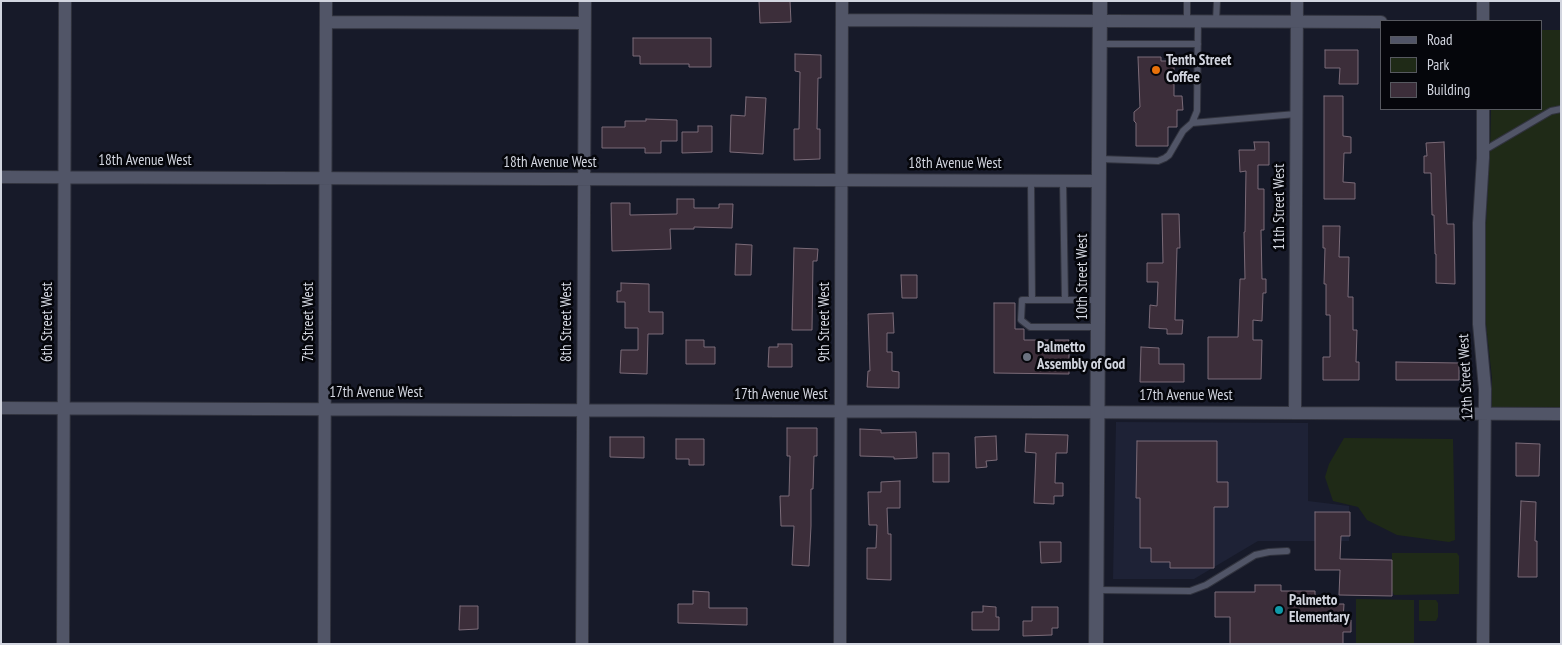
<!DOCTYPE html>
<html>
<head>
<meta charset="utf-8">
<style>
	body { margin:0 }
	#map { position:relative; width:1562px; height:645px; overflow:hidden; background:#171a29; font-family:"PT Sans Narrow",sans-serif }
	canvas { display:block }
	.frame { position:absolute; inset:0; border:2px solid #d2d5df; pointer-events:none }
	.legend { position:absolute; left:1380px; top:20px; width:162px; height:90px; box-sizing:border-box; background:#05060b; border:1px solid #575960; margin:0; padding:6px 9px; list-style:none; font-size:15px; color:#d2d5df }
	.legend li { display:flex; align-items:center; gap:10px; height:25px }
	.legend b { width:25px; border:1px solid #575960 }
</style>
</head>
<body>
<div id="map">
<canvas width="1562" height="645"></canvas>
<div class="frame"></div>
<ul class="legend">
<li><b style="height:6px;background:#515567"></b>Road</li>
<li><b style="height:14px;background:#1f2a17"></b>Park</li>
<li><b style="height:14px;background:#3c2e3a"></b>Building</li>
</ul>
</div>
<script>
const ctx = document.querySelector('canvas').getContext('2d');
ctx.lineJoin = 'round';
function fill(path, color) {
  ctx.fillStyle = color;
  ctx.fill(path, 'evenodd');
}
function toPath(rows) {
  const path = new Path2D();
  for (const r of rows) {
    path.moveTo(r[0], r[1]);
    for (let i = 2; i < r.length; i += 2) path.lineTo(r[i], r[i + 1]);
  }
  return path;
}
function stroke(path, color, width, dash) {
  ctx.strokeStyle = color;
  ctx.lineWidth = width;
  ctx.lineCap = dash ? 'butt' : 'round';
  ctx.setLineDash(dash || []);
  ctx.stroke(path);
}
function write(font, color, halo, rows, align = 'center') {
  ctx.font = font + ' "PT Sans Narrow",sans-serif';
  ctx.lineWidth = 5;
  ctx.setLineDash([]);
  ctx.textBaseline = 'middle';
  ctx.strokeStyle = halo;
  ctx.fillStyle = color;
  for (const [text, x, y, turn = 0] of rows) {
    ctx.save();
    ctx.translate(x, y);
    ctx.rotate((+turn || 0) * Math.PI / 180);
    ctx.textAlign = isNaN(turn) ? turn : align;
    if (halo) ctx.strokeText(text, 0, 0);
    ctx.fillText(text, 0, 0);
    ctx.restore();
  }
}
fill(toPath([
	[1116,422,1308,423,1308,501,1349,506,1349,541,1258,541,1194,579,1113,579]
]), '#1e2236');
fill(toPath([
	[1541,30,1561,30,1561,407,1492,407,1492,378,1486,324,1486,224,1490,153,1491,109,1541,109],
	[1344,438,1453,439,1455,540,1449,542,1397,535,1367,520,1358,507,1333,501,1325,477,1329,464],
	[1392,553,1457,553,1459,556,1459,594,1394,595,1392,591],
	[1356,599,1414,600,1414,644,1356,644],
	[1419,600,1436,600,1438,603,1438,617,1436,621,1419,621]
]), '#1f2a17');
const building = toPath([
	[759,1,790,1,791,22,760,23,759,1],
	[633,38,711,38,711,67,689,67,689,64,640,64,640,56,633,56,633,38],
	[1325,50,1358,50,1358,84,1339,84,1340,68,1325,68,1325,50],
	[795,54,821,55,821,78,818,78,817,129,820,129,820,159,794,160,794,129,799,129,800,72,795,71,795,54],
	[1138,57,1161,57,1161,61,1174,61,1174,96,1182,96,1183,110,1177,110,1177,127,1168,127,1168,146,1136,146,1136,123,1134,121,1134,112,1140,107,1138,57],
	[1324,96,1343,96,1343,136,1351,137,1351,153,1344,153,1343,182,1355,183,1355,199,1324,199,1324,96],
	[746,97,766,98,763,154,730,152,731,115,745,116,746,97],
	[646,119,677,120,677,141,661,141,661,153,645,153,645,148,602,148,602,127,625,127,625,121,646,121,646,119],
	[698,126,712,126,712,152,682,153,682,132,698,132,698,126],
	[1254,142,1269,142,1269,165,1258,165,1258,189,1264,189,1264,230,1261,230,1262,279,1266,279,1266,293,1263,293,1262,321,1253,320,1253,340,1262,340,1261,379,1208,379,1208,337,1238,337,1240,279,1245,279,1244,232,1245,232,1246,171,1240,172,1239,150,1255,150,1254,142],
	[1444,142,1447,224,1454,224,1455,284,1436,283,1436,254,1435,254,1434,215,1432,215,1431,173,1424,173,1424,156,1427,156,1426,143,1444,142],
	[677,199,694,199,694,208,719,208,719,204,733,204,732,228,694,227,694,229,670,229,671,249,612,251,611,203,630,203,630,215,677,214,677,199],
	[1162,214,1179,214,1180,248,1177,248,1175,320,1183,320,1182,334,1167,334,1167,329,1149,328,1150,305,1157,306,1158,282,1147,282,1147,263,1163,263,1162,214],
	[1323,226,1340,226,1339,257,1349,257,1348,297,1353,297,1353,330,1357,330,1356,362,1359,362,1359,380,1323,380,1323,357,1330,357,1330,315,1326,315,1326,284,1324,284,1325,248,1323,248,1323,226],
	[736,244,752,245,751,275,735,275,736,244],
	[794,248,818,249,817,261,813,261,812,330,792,330,794,248],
	[901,275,917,275,917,298,902,298,901,275],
	[621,283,649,284,649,312,663,312,663,334,648,334,647,374,620,373,621,350,638,350,638,328,625,328,625,302,617,302,617,291,621,291,621,283],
	[994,303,1015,303,1015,329,1024,329,1024,340,1069,340,1069,374,994,373,994,303],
	[893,313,894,333,887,333,887,352,892,352,892,371,899,372,899,388,867,387,868,371,870,371,868,314,893,313],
	[686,340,704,340,704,347,715,347,715,364,686,364,686,340],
	[778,344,792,344,792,367,768,367,769,347,778,347,778,344],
	[1141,347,1159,348,1159,364,1184,364,1184,382,1140,382,1141,347],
	[1396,362,1459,363,1459,380,1396,380,1396,362],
	[787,428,817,428,817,456,814,456,813,489,811,489,811,526,809,566,792,565,794,526,781,526,780,496,789,496,790,456,787,456,787,428],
	[860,429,881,430,881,433,916,432,917,458,894,459,894,457,860,456,860,429],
	[1026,434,1068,435,1067,453,1056,453,1055,483,1063,483,1063,496,1054,496,1054,504,1034,503,1036,453,1025,452,1026,434],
	[996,436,997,460,986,461,987,467,976,468,975,437,996,436],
	[610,437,644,437,644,458,610,457,610,437],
	[676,439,704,439,704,465,689,465,689,459,676,459,676,439],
	[1137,441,1217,441,1217,482,1228,482,1228,507,1214,507,1214,568,1170,568,1170,562,1151,562,1151,548,1140,548,1140,498,1136,498,1137,441],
	[1516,443,1540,444,1539,476,1516,476,1516,443],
	[933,453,949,453,949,482,933,482,933,453],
	[900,481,900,508,887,508,888,534,891,534,891,580,867,579,867,548,876,548,877,525,869,525,868,492,881,492,881,482,900,481],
	[1521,501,1536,502,1535,541,1537,541,1537,577,1518,577,1521,501],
	[1315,512,1350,512,1350,536,1341,536,1340,559,1392,560,1392,596,1339,595,1340,570,1315,570,1315,512],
	[1040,542,1061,542,1061,562,1041,563,1040,542],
	[1255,585,1281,585,1281,591,1315,591,1315,604,1344,604,1343,620,1351,620,1351,632,1343,632,1343,644,1230,644,1230,617,1215,617,1215,592,1255,592,1255,585],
	[693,591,709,592,709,608,747,608,747,625,678,623,678,604,693,604,693,591],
	[460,606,478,606,478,629,459,630,460,606],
	[983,606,996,607,996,617,999,617,999,630,972,630,972,612,983,612,983,606],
	[1032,607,1058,607,1058,628,1052,628,1052,635,1023,636,1023,621,1032,621,1032,607]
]);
fill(building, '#3c2e3a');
stroke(building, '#7b6b78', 1);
const service = toPath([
	[1187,1,1187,21],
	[1216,21,1217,1],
	[1100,44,1198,44],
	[1192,123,1296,114],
	[1483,151,1551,111,1561,109],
	[1100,159,1158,161,1165,158,1169,155,1183,131,1192,123,1197,111,1198,21],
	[1031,181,1032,300],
	[1063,181,1065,300],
	[1098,300,1022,300,1021,320,1030,327,1098,327],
	[1097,590,1190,591,1206,585,1255,555,1269,552,1287,551]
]);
const minor = toPath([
	[842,20,1381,22],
	[1483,21,1483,1],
	[326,22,585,23],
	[1,177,1099,181],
	[1,408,1561,414],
	[1295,413,1297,1],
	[63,644,65,1],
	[324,644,326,1],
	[582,644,585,1],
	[840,644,842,1],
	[1483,644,1485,389,1479,324,1479,223,1483,158,1483,109]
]);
const tertiary = toPath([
	[1096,644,1100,1]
]);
stroke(service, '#31333e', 8);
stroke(minor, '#31333e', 14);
stroke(tertiary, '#31333e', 16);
stroke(service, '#515567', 6);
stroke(minor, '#515567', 12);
stroke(tertiary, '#515567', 14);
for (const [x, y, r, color] of [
	[1156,70,5,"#e8710a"],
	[1027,357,5,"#6b7280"],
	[1279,610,5,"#0f9aa8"]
]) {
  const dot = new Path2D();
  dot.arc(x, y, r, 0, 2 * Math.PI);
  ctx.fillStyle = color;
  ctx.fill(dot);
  stroke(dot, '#05060b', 2);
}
write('bold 15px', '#d2d5df', '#05060b', [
	["Tenth Street",1166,61],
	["Coffee",1166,78],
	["Palmetto",1037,348],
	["Assembly of God",1037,365],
	["Palmetto",1289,601],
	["Elementary",1289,618]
], 'left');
write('15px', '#d2d5df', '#05060b', [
	["18th Avenue West",145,161],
	["18th Avenue West",550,163],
	["18th Avenue West",955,164],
	["11th Street West",1280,207,-90],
	["10th Street West",1083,277,-90],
	["6th Street West",48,322,-90],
	["7th Street West",309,322,-90],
	["8th Street West",567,322,-90],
	["9th Street West",825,322,-90],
	["12th Street West",1466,377,-93],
	["17th Avenue West",376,393],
	["17th Avenue West",781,395],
	["17th Avenue West",1186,396]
]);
</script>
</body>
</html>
